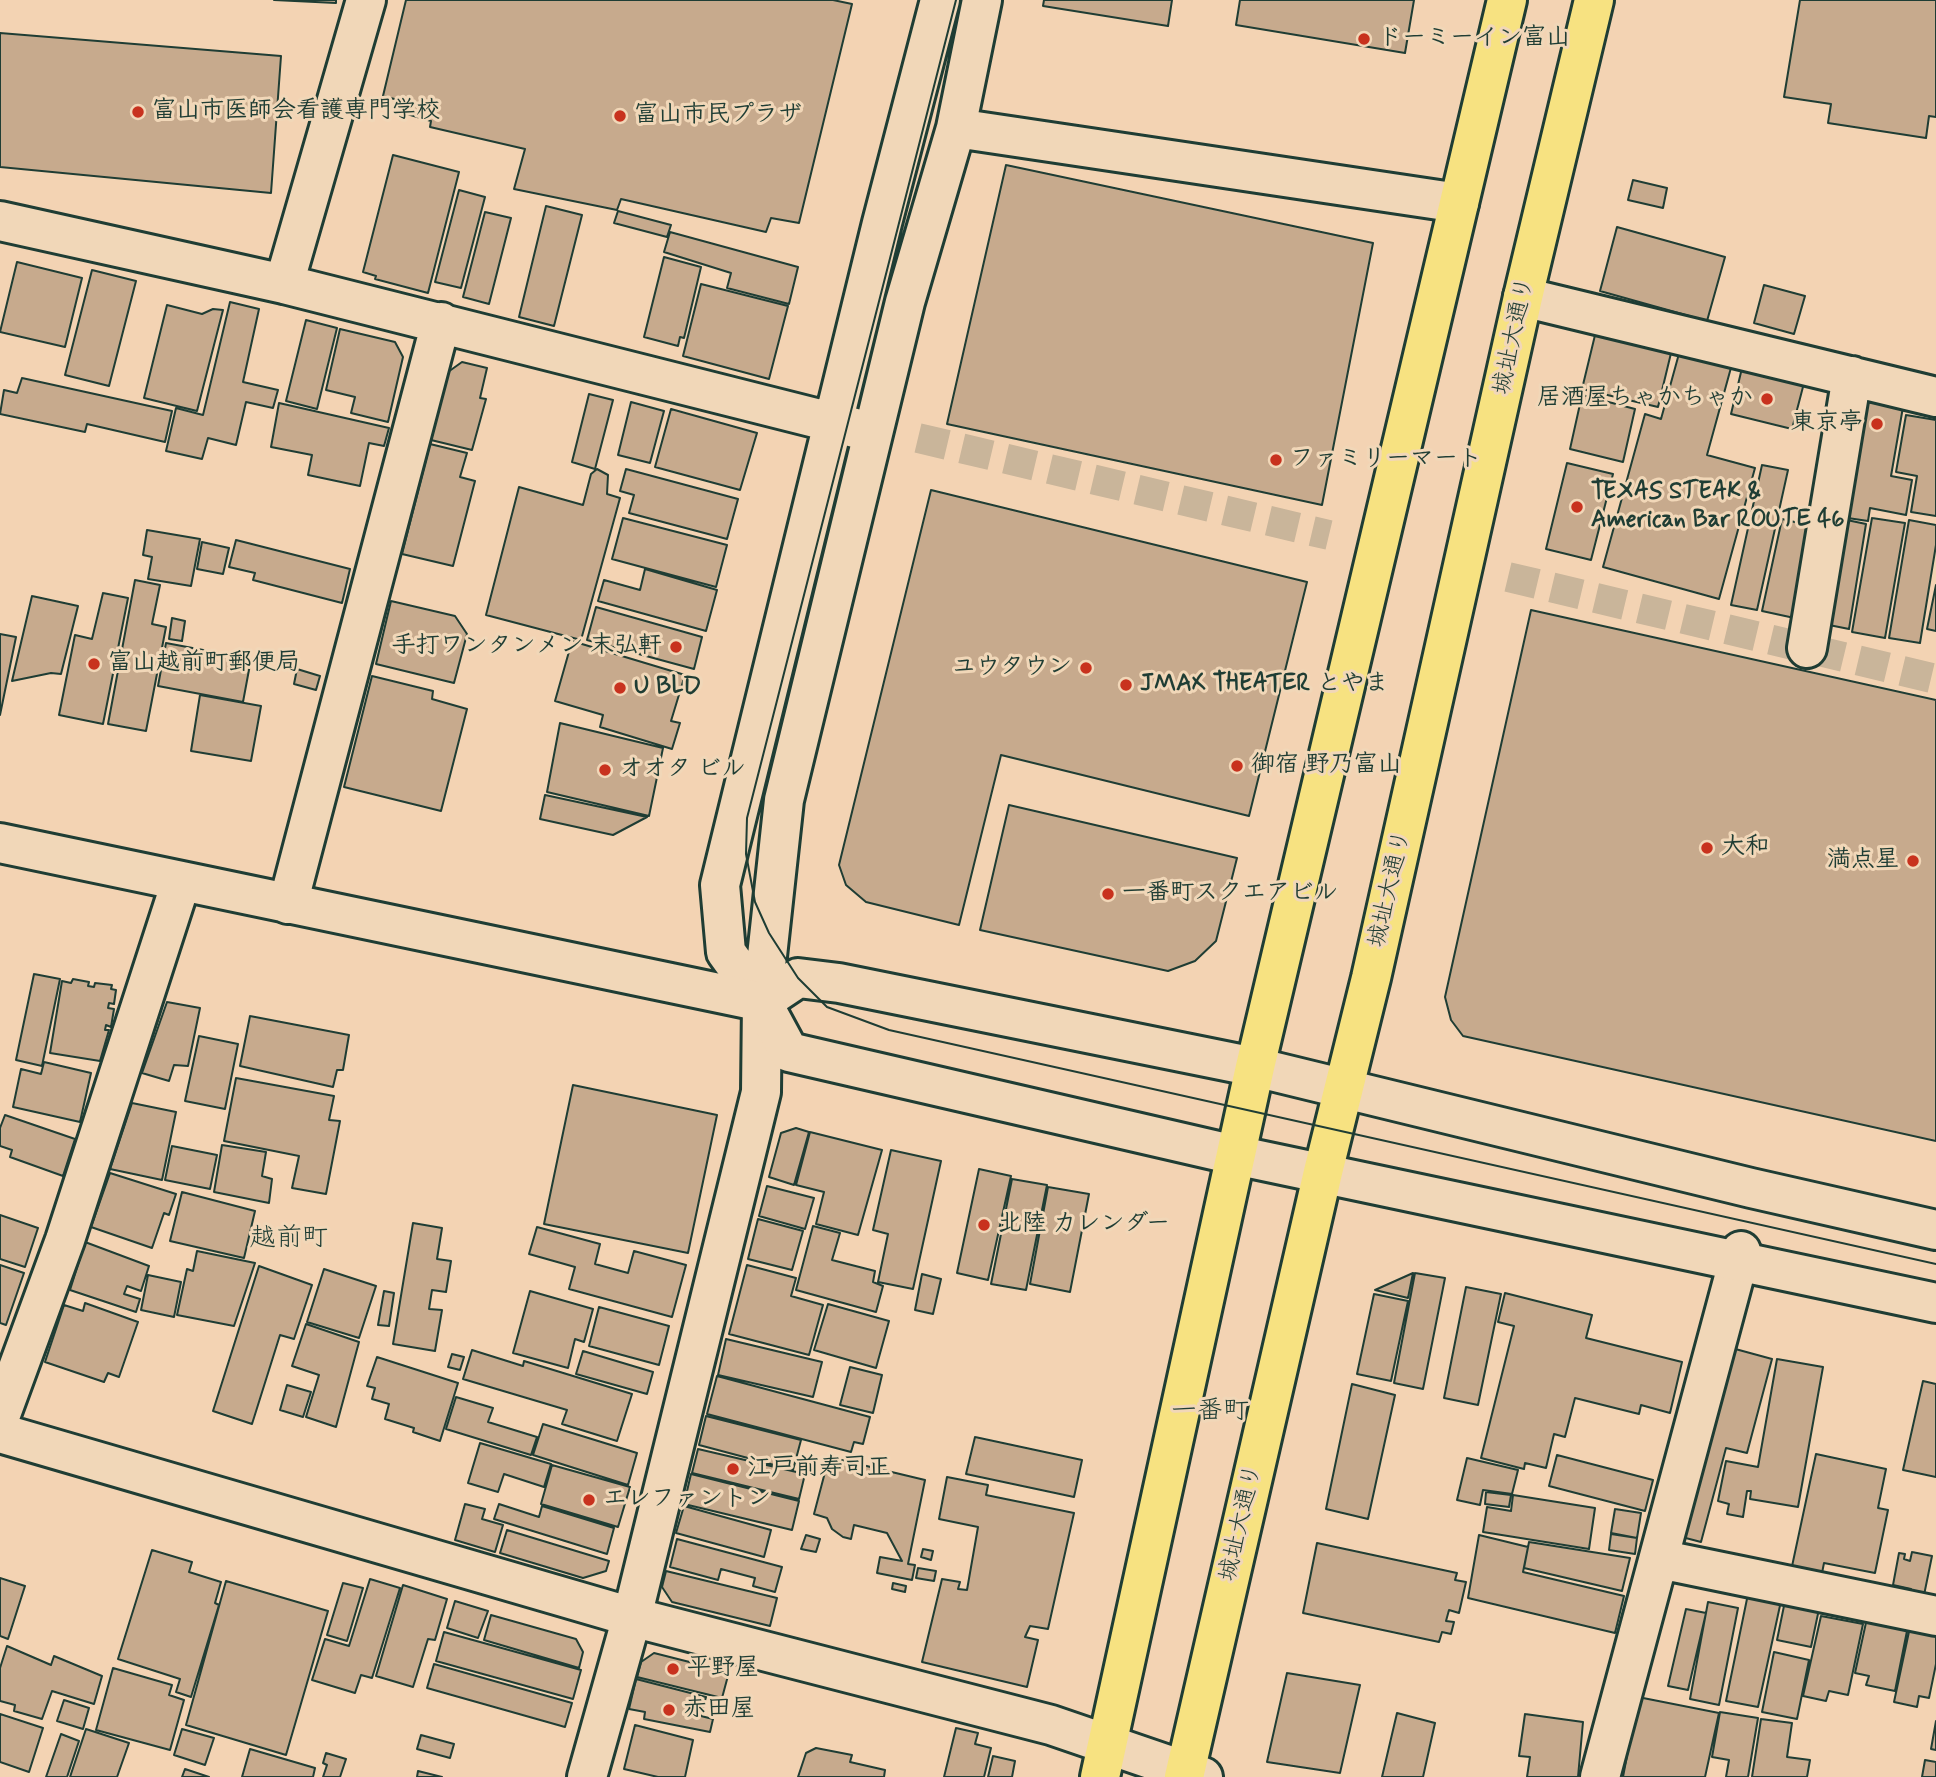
<!DOCTYPE html>
<html>
<head>
<meta charset="utf-8">
<style>
	body { margin:0 }
	canvas { display:block; background:#f3d3b3 }
</style>
</head>
<body>
<canvas width="1936" height="1777"></canvas>
<script>
const ctx = document.querySelector('canvas').getContext('2d');
ctx.lineJoin = 'round';
function fill(path, color) {
  ctx.fillStyle = color;
  ctx.fill(path, 'evenodd');
}
function toPath(rows) {
  const path = new Path2D();
  for (const r of rows) {
    path.moveTo(r[0], r[1]);
    for (let i = 2; i < r.length; i += 2) path.lineTo(r[i], r[i + 1]);
  }
  return path;
}
function stroke(path, color, width, dash) {
  ctx.strokeStyle = color;
  ctx.lineWidth = width;
  ctx.lineCap = dash ? 'butt' : 'round';
  ctx.setLineDash(dash || []);
  ctx.stroke(path);
}
function write(font, color, halo, rows, align = 'center') {
  ctx.font = font + ' Mynerve,"Klee One",sans-serif';
  ctx.lineWidth = 6;
  ctx.setLineDash([]);
  ctx.textBaseline = 'middle';
  ctx.strokeStyle = halo;
  ctx.fillStyle = color;
  for (const [text, x, y, turn = 0] of rows) {
    ctx.save();
    ctx.translate(x, y);
    ctx.rotate((+turn || 0) * Math.PI / 180);
    ctx.textAlign = isNaN(turn) ? turn : align;
    if (halo) ctx.strokeText(text, 0, 0);
    ctx.fillText(text, 0, 0);
    ctx.restore();
  }
}
const building = toPath([
	[274,0,336,0,336,3,274,0],
	[406,0,833,0,852,4,799,223,771,218,766,232,621,199,617,210,514,189,525,149,430,127,431,121,400,112,402,101,383,96,406,0],
	[1044,0,1172,0,1168,26,1043,6,1044,0],
	[1240,0,1414,0,1405,53,1236,25,1240,0],
	[1800,0,1936,0,1936,117,1929,116,1926,138,1828,123,1831,104,1784,97,1800,0],
	[0,33,281,56,271,193,0,167,0,33],
	[393,155,459,172,428,293,375,279,376,276,363,272,393,155],
	[1006,165,1373,243,1322,505,947,424,1006,165],
	[1633,180,1667,188,1663,208,1628,200,1633,180],
	[459,190,485,197,461,288,435,282,459,190],
	[546,206,582,215,554,326,519,317,546,206],
	[618,211,671,225,667,237,614,223,618,211],
	[485,212,511,218,489,304,463,297,485,212],
	[1617,227,1725,257,1707,321,1600,291,1617,227],
	[670,232,798,267,789,304,727,288,731,273,664,252,670,232],
	[664,257,701,267,684,338,680,337,678,346,644,337,664,257],
	[17,262,82,278,65,347,0,332,17,262],
	[92,270,136,281,109,386,65,375,92,270],
	[701,284,788,306,769,379,683,356,701,284],
	[1764,285,1805,296,1794,334,1754,323,1764,285],
	[230,302,259,309,243,382,278,390,273,408,246,402,236,445,208,438,202,459,166,451,176,408,203,415,230,302],
	[167,305,202,314,213,309,223,310,197,411,144,398,167,305],
	[306,320,337,328,317,409,286,401,306,320],
	[340,329,395,342,403,357,388,422,351,413,355,397,326,390,340,329],
	[1596,331,1672,349,1658,407,1582,389,1596,331],
	[1680,350,1732,364,1707,455,1755,468,1719,599,1603,567,1645,414,1661,419,1680,350],
	[462,362,487,368,480,398,486,399,472,450,431,440,448,372,462,362],
	[1742,368,1804,383,1792,429,1731,414,1742,368],
	[22,378,172,411,165,442,87,424,85,432,0,414,4,390,17,393,22,378],
	[589,394,613,400,595,469,572,462,589,394],
	[1582,395,1635,409,1623,462,1570,449,1582,395],
	[1860,401,1903,407,1891,476,1912,480,1906,515,1870,508,1868,521,1841,517,1860,401],
	[631,402,664,411,650,463,618,455,631,402],
	[279,403,389,428,384,446,369,443,360,486,308,475,312,455,271,447,279,403],
	[671,409,757,433,740,490,655,467,671,409],
	[1906,415,1936,420,1936,516,1911,512,1917,476,1896,472,1906,415],
	[430,444,467,453,460,477,475,481,453,566,402,554,430,444],
	[1567,463,1613,474,1591,560,1546,549,1567,463],
	[1762,465,1788,470,1757,610,1731,605,1762,465],
	[597,469,608,475,607,494,620,498,581,640,486,615,519,487,583,505,591,474,597,469],
	[626,469,738,499,727,539,629,513,634,495,620,491,626,469],
	[931,490,1307,582,1249,816,1001,755,959,925,866,902,846,885,839,865,931,490],
	[623,518,727,545,716,587,612,559,623,518],
	[1872,518,1905,523,1885,638,1852,632,1872,518],
	[1782,519,1820,528,1799,619,1762,611,1782,519],
	[1842,519,1866,524,1849,629,1824,624,1842,519],
	[1909,520,1936,525,1936,545,1920,643,1889,638,1909,520],
	[147,530,200,539,191,586,148,579,152,557,143,555,147,530],
	[236,540,350,569,342,603,253,580,255,573,229,567,236,540],
	[202,542,229,548,223,574,197,569,202,542],
	[645,569,717,590,706,631,598,601,604,580,640,590,645,569],
	[135,580,160,585,152,624,166,627,146,731,108,724,135,580],
	[1936,585,1936,631,1927,629,1936,585],
	[103,593,128,598,103,724,59,715,75,635,92,639,103,593],
	[32,596,78,606,61,674,51,673,12,681,32,596],
	[391,601,455,616,467,634,454,683,376,664,391,601],
	[596,607,702,637,694,669,587,640,596,607],
	[1531,610,1936,700,1936,1141,1463,1036,1451,1020,1445,997,1531,610],
	[172,618,185,621,182,641,169,639,172,618],
	[0,634,16,637,0,715,0,634],
	[572,641,685,675,671,721,680,723,672,749,600,727,603,715,555,701,572,641],
	[166,643,251,659,243,702,158,686,166,643],
	[297,669,320,676,316,690,294,684,297,669],
	[372,676,433,691,432,699,467,709,441,811,344,787,372,676],
	[200,695,261,706,251,761,191,751,200,695],
	[560,723,663,748,649,816,547,792,560,723],
	[545,795,647,817,613,835,540,819,545,795],
	[1009,805,1237,858,1216,941,1195,961,1168,971,980,930,1009,805],
	[34,974,60,979,42,1066,16,1060,34,974],
	[73,979,89,982,88,986,94,987,95,983,112,985,111,989,116,990,114,1004,109,1003,108,1008,114,1009,111,1027,106,1025,105,1030,109,1030,100,1061,50,1053,62,981,71,983,73,979],
	[167,1002,200,1008,188,1066,174,1065,169,1081,142,1073,167,1002],
	[250,1016,349,1035,343,1070,337,1070,333,1087,240,1066,250,1016],
	[199,1036,238,1044,225,1109,185,1101,199,1036],
	[44,1062,91,1073,80,1122,13,1107,21,1069,41,1074,44,1062],
	[236,1078,334,1096,329,1120,340,1121,326,1194,292,1188,299,1156,224,1141,236,1078],
	[573,1085,717,1115,688,1253,544,1224,573,1085],
	[132,1103,176,1112,162,1180,110,1169,132,1103],
	[5,1115,75,1139,63,1176,10,1157,12,1150,0,1146,0,1128,5,1115],
	[796,1128,809,1132,794,1185,769,1177,781,1133,796,1128],
	[810,1132,882,1150,858,1235,816,1224,824,1192,796,1185,810,1132],
	[222,1145,266,1152,262,1176,272,1179,269,1203,214,1192,222,1145],
	[172,1146,217,1155,210,1189,165,1180,172,1146],
	[891,1150,941,1161,913,1289,878,1282,888,1234,873,1230,891,1150],
	[979,1169,1011,1176,988,1280,957,1273,979,1169],
	[110,1173,176,1194,169,1215,164,1213,152,1248,91,1227,110,1173],
	[1012,1179,1047,1185,1026,1290,991,1284,1012,1179],
	[767,1186,814,1198,805,1229,759,1216,767,1186],
	[1048,1187,1089,1194,1070,1292,1030,1284,1048,1187],
	[182,1192,255,1211,244,1258,170,1241,182,1192],
	[0,1215,38,1228,25,1267,0,1259,0,1215],
	[758,1219,803,1231,792,1270,748,1259,758,1219],
	[413,1223,442,1228,437,1259,451,1261,446,1292,432,1290,429,1309,442,1310,435,1351,393,1344,413,1223],
	[813,1226,840,1233,832,1260,875,1271,873,1282,883,1286,876,1312,796,1290,813,1226],
	[537,1227,600,1244,595,1264,628,1273,634,1251,686,1265,672,1317,569,1289,575,1267,529,1254,537,1227],
	[85,1242,149,1266,141,1291,127,1286,124,1294,140,1299,136,1312,70,1290,85,1242],
	[197,1251,255,1263,234,1326,177,1315,187,1269,193,1271,197,1251],
	[0,1265,24,1273,6,1325,0,1323,0,1265],
	[747,1265,796,1278,791,1296,823,1305,809,1355,729,1334,747,1265],
	[259,1266,312,1285,294,1339,280,1335,252,1424,213,1411,259,1266],
	[324,1269,376,1286,359,1338,307,1322,324,1269],
	[1413,1273,1408,1298,1375,1290,1413,1273],
	[1415,1273,1445,1278,1423,1389,1394,1383,1415,1273],
	[922,1274,941,1279,933,1314,915,1310,922,1274],
	[148,1275,181,1282,174,1317,141,1310,148,1275],
	[1466,1287,1501,1294,1478,1405,1444,1398,1466,1287],
	[384,1291,394,1293,389,1326,378,1325,384,1291],
	[530,1291,593,1309,584,1342,575,1339,568,1368,513,1353,530,1291],
	[1505,1293,1592,1315,1586,1338,1682,1362,1670,1413,1641,1405,1639,1414,1575,1398,1565,1437,1554,1434,1546,1468,1525,1463,1524,1469,1481,1458,1514,1326,1498,1322,1505,1293],
	[1374,1294,1408,1301,1391,1381,1357,1374,1374,1294],
	[85,1303,138,1322,119,1377,108,1373,104,1382,45,1362,64,1305,83,1311,85,1303],
	[828,1304,889,1321,876,1368,814,1350,828,1304],
	[599,1307,669,1326,659,1365,589,1346,599,1307],
	[306,1324,359,1342,336,1427,306,1417,319,1375,292,1366,306,1324],
	[726,1339,822,1362,813,1397,718,1375,726,1339],
	[1728,1347,1772,1359,1747,1453,1726,1448,1701,1542,1678,1536,1728,1347],
	[472,1350,523,1366,524,1361,632,1394,617,1441,562,1424,567,1410,463,1379,472,1350],
	[583,1351,653,1372,647,1394,576,1374,583,1351],
	[452,1354,464,1357,460,1370,448,1367,452,1354],
	[377,1357,458,1383,440,1441,413,1432,414,1428,385,1419,389,1404,372,1399,375,1388,367,1386,377,1357],
	[1777,1359,1823,1367,1798,1507,1750,1499,1751,1491,1747,1491,1743,1517,1727,1514,1729,1504,1718,1501,1726,1461,1758,1467,1777,1359],
	[850,1367,882,1375,873,1413,840,1405,850,1367],
	[717,1376,870,1417,863,1444,854,1442,851,1452,707,1414,717,1376],
	[1923,1381,1936,1384,1936,1477,1903,1470,1923,1381],
	[1352,1384,1395,1395,1368,1519,1326,1509,1352,1384],
	[287,1385,311,1392,303,1417,280,1410,287,1385],
	[456,1397,493,1408,488,1422,537,1437,531,1455,446,1429,456,1397],
	[706,1416,801,1440,793,1470,699,1445,706,1416],
	[543,1424,637,1453,628,1485,533,1455,543,1424],
	[975,1437,1082,1460,1074,1497,966,1474,975,1437],
	[480,1443,551,1464,544,1487,504,1474,498,1492,468,1483,480,1443],
	[698,1449,805,1474,799,1499,692,1473,698,1449],
	[1816,1454,1886,1469,1878,1508,1888,1510,1875,1573,1824,1563,1821,1578,1791,1571,1816,1454],
	[1557,1455,1653,1480,1645,1511,1549,1486,1557,1455],
	[829,1457,925,1480,908,1564,915,1565,912,1580,877,1573,880,1557,902,1561,887,1533,854,1525,851,1539,843,1537,832,1529,827,1518,814,1514,829,1457],
	[1467,1458,1518,1470,1512,1494,1483,1490,1480,1505,1457,1500,1467,1458],
	[552,1465,630,1487,618,1527,541,1504,552,1465],
	[691,1474,799,1501,792,1530,684,1504,691,1474],
	[947,1477,988,1485,986,1495,1074,1513,1048,1629,1030,1626,1025,1637,1038,1640,1027,1687,922,1662,942,1579,960,1582,958,1589,967,1590,978,1527,939,1519,947,1477],
	[1486,1492,1511,1495,1509,1507,1485,1504,1486,1492],
	[1513,1495,1595,1508,1589,1549,1483,1532,1487,1507,1511,1511,1513,1495],
	[465,1504,485,1509,482,1519,503,1525,495,1552,455,1540,465,1504],
	[499,1504,539,1517,542,1506,614,1528,607,1554,494,1519,499,1504],
	[684,1506,771,1530,764,1557,676,1533,684,1506],
	[1615,1509,1641,1513,1637,1538,1611,1533,1615,1509],
	[507,1530,609,1561,606,1571,583,1578,500,1553,507,1530],
	[1611,1534,1637,1538,1635,1554,1609,1550,1611,1534],
	[806,1535,820,1539,816,1552,801,1549,806,1535],
	[1479,1535,1528,1547,1523,1572,1624,1596,1615,1633,1468,1598,1479,1535],
	[677,1539,782,1567,775,1592,753,1586,755,1578,721,1569,718,1580,670,1567,677,1539],
	[1529,1542,1630,1558,1622,1591,1524,1568,1529,1542],
	[1317,1543,1457,1573,1455,1580,1466,1582,1459,1613,1449,1610,1446,1621,1454,1622,1451,1634,1442,1632,1439,1642,1303,1613,1317,1543],
	[923,1549,933,1551,931,1560,921,1557,923,1549],
	[152,1550,192,1562,189,1572,221,1582,215,1603,219,1605,191,1697,176,1692,180,1679,118,1659,152,1550],
	[1912,1552,1932,1556,1923,1600,1910,1597,1911,1589,1893,1585,1899,1553,1905,1554,1904,1559,1910,1561,1912,1552],
	[918,1568,936,1571,934,1581,916,1578,918,1568],
	[666,1571,777,1598,770,1626,672,1602,662,1587,666,1571],
	[0,1578,25,1586,8,1639,0,1636,0,1578],
	[370,1579,400,1588,372,1678,361,1675,355,1693,312,1680,325,1639,349,1646,370,1579],
	[226,1581,328,1611,286,1755,186,1725,226,1581],
	[343,1583,363,1588,347,1641,327,1635,343,1583],
	[893,1583,906,1586,905,1592,892,1589,893,1583],
	[403,1585,447,1599,435,1640,428,1639,413,1687,376,1676,403,1585],
	[1748,1594,1781,1601,1758,1707,1726,1701,1748,1594],
	[455,1601,488,1611,478,1638,447,1628,455,1601],
	[1785,1601,1819,1609,1811,1647,1777,1640,1785,1601],
	[1708,1602,1738,1608,1719,1705,1690,1699,1708,1602],
	[1686,1609,1706,1613,1688,1690,1668,1686,1686,1609],
	[491,1615,576,1639,583,1652,579,1668,484,1640,491,1615],
	[1821,1616,1863,1624,1848,1695,1829,1691,1826,1701,1803,1696,1821,1616],
	[1867,1618,1908,1626,1895,1691,1866,1685,1869,1676,1855,1673,1867,1618],
	[1910,1627,1936,1633,1936,1664,1929,1698,1919,1696,1917,1707,1894,1702,1910,1627],
	[444,1632,581,1670,573,1699,436,1661,444,1632],
	[7,1646,51,1665,54,1656,102,1676,94,1704,52,1691,42,1719,14,1711,15,1705,0,1701,0,1668,7,1646],
	[1774,1652,1809,1660,1797,1719,1762,1712,1774,1652],
	[654,1653,729,1672,722,1698,637,1677,641,1662,654,1653],
	[434,1664,572,1703,565,1727,427,1688,434,1664],
	[113,1668,172,1685,169,1695,184,1700,170,1750,96,1730,113,1668],
	[1287,1673,1360,1685,1340,1773,1267,1762,1287,1673],
	[636,1679,706,1697,701,1716,713,1719,710,1732,644,1719,645,1712,629,1709,636,1679],
	[1638,1697,1719,1713,1705,1777,1623,1777,1638,1697],
	[64,1700,89,1708,83,1729,57,1721,64,1700],
	[1720,1712,1758,1718,1748,1777,1726,1777,1729,1760,1712,1757,1720,1712],
	[1397,1713,1435,1723,1423,1777,1382,1777,1397,1713],
	[0,1714,43,1728,29,1772,0,1762,0,1714],
	[1525,1714,1583,1722,1578,1777,1527,1777,1530,1757,1519,1756,1525,1714],
	[1761,1719,1792,1723,1787,1757,1810,1760,1807,1777,1752,1777,1761,1719],
	[1936,1721,1936,1750,1931,1749,1936,1721],
	[635,1725,693,1740,685,1777,658,1777,624,1769,635,1725],
	[956,1728,978,1733,975,1744,991,1748,984,1777,944,1777,956,1728],
	[86,1729,129,1743,117,1777,70,1777,86,1729],
	[182,1729,214,1738,205,1765,174,1755,182,1729],
	[61,1734,79,1741,67,1777,46,1777,61,1734],
	[421,1735,454,1744,450,1758,417,1749,421,1735],
	[816,1748,852,1755,850,1762,885,1770,884,1777,798,1777,806,1753,816,1748],
	[250,1749,315,1768,313,1777,242,1777,250,1749],
	[326,1753,346,1759,340,1777,323,1777,327,1765,323,1763,326,1753],
	[993,1756,1015,1761,1012,1777,988,1777,993,1756],
	[1925,1760,1936,1762,1936,1777,1922,1777,1925,1760],
	[185,1769,209,1777,182,1777,185,1769],
	[418,1771,442,1777,417,1777,418,1771]
]);
fill(building, '#c7aa8d');
stroke(building, '#1f3d34', 2);
stroke(toPath([
	[918,438,1329,535],
	[1508,577,1936,679]
]), '#c9b59a', 30, [30, 15]);
const minor = toPath([
	[956,128,1459,203],
	[0,221,284,284,859,429],
	[284,284,366,0],
	[1523,297,1936,397],
	[1807,648,1852,376],
	[288,904,441,322],
	[762,1002,726,952,720,885,882,223,940,0],
	[0,1417,65,1240,181,882],
	[0,1433,632,1617,1051,1725,1203,1777],
	[1659,1559,1936,1616],
	[587,1777,632,1617,761,1092,762,1002,784,800,905,302,956,128,982,0],
	[1600,1777,1741,1251]
]);
const tertiary = toPath([
	[0,843,762,1002,798,978,839,983,1255,1067,1751,1188,1936,1230],
	[762,1002,789,1052,1235,1155,1936,1303]
]);
const trunk = toPath([
	[1100,1777,1255,1067,1507,0],
	[1184,1777,1323,1172,1371,978,1523,297,1594,0]
]);
stroke(minor, '#1f3d34', 44);
stroke(tertiary, '#1f3d34', 44);
stroke(trunk, '#1f3d34', 44);
stroke(minor, '#f1d7b8', 38);
stroke(tertiary, '#f1d7b8', 38);
stroke(trunk, '#f7e281', 38);
stroke(toPath([
	[956,0,747,818,746,854,755,902,769,933,798,978,827,1007,889,1030,1936,1264]
]), '#1f3d34', 2);
for (const [x, y, r, color] of [
	[1364,39,7,"#c8321e"],
	[138,112,7,"#c8321e"],
	[620,116,7,"#c8321e"],
	[1767,399,7,"#c8321e"],
	[1877,424,7,"#c8321e"],
	[1276,460,7,"#c8321e"],
	[1577,507,7,"#c8321e"],
	[676,647,7,"#c8321e"],
	[94,664,7,"#c8321e"],
	[1086,668,7,"#c8321e"],
	[1126,685,7,"#c8321e"],
	[620,688,7,"#c8321e"],
	[1237,766,7,"#c8321e"],
	[605,770,7,"#c8321e"],
	[1707,848,7,"#c8321e"],
	[1913,861,7,"#c8321e"],
	[1108,894,7,"#c8321e"],
	[984,1225,7,"#c8321e"],
	[733,1469,7,"#c8321e"],
	[589,1500,7,"#c8321e"],
	[673,1669,7,"#c8321e"],
	[669,1710,7,"#c8321e"]
]) {
  const dot = new Path2D();
  dot.arc(x, y, r, 0, 2 * Math.PI);
  ctx.fillStyle = color;
  ctx.fill(dot);
  stroke(dot, '#f1d7b8', 2.5);
}
write('bold 24px', '#1f3d34', '#f1d7b8', [
	["ドーミーイン富山",1378,39],
	["富山市医師会看護専門学校",152,112],
	["富山市民プラザ",634,116],
	["居酒屋ちゃかちゃか",1753,399,"right"],
	["東京亭",1863,424,"right"],
	["ファミリーマート",1290,460],
	["TEXAS STEAK &",1591,493],
	["American Bar ROUTE 46",1591,521],
	["手打ワンタンメン 末弘軒",662,647,"right"],
	["富山越前町郵便局",108,664],
	["ユウタウン",1072,668,"right"],
	["JMAX THEATER とやま",1140,685],
	["U BLD",634,688],
	["御宿 野乃富山",1251,766],
	["オオタ ビル",619,770],
	["大和",1721,848],
	["満点星",1899,861,"right"],
	["一番町スクエアビル",1122,894],
	["北陸 カレンダー",998,1225],
	["江戸前寿司正",747,1469],
	["エレファントン",603,1500],
	["平野屋",687,1669],
	["赤田屋",683,1710]
], 'left');
write('24px', '#1f3d34', '#f1d7b8', [
	["城址大通り",1515,336,-78],
	["城址大通り",1391,889,-77],
	["城址大通り",1242,1523,-77]
]);
write('26px', '#1f3d34', '#f1d7b8', [
	["越前町",289,1240],
	["一番町",1210,1413]
]);
</script>
</body>
</html>
